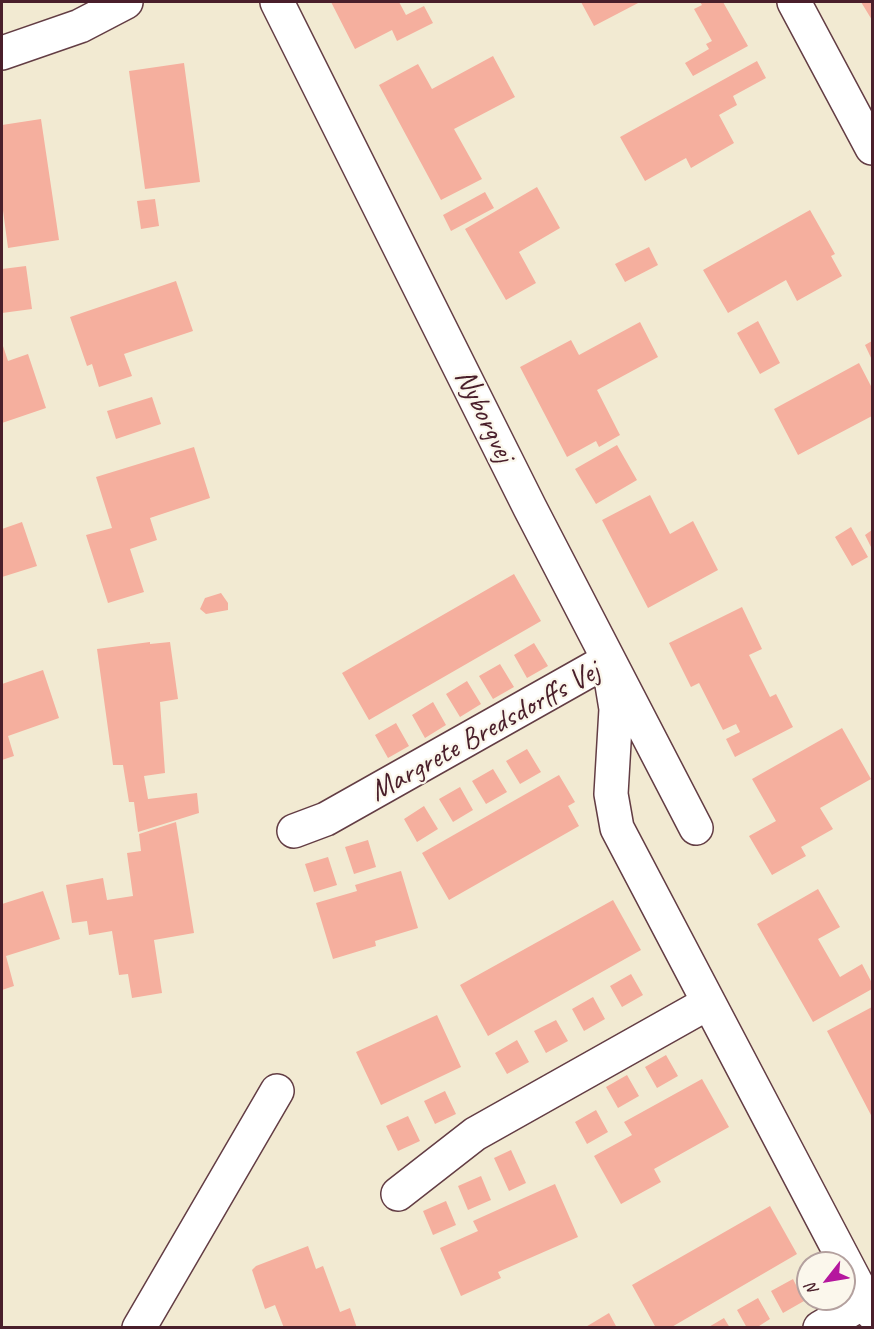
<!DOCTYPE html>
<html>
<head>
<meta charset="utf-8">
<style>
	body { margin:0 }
	#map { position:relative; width:874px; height:1329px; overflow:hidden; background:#f2ead2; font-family:Caveat,sans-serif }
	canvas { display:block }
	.frame { position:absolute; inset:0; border:3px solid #4a1f2b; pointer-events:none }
	.north { position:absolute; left:796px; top:1251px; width:60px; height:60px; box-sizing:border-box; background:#fbf7ec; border:2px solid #b4a19f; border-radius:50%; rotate:239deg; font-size:16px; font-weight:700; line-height:24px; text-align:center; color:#4a1f2b }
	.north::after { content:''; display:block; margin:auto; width:21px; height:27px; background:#b5179e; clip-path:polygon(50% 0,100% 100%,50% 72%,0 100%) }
</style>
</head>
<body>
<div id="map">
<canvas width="874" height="1329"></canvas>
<div class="frame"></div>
<div class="north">N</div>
</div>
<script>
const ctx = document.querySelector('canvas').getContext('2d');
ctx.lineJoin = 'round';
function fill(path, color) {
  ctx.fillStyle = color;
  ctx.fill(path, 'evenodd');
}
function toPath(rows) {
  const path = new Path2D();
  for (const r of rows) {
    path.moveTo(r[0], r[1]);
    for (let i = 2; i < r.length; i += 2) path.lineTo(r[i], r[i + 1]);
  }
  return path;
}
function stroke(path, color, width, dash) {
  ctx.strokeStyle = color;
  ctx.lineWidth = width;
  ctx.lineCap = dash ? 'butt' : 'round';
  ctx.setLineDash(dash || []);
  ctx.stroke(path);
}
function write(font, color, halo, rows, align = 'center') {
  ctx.font = font + ' Caveat,sans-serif';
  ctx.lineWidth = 4.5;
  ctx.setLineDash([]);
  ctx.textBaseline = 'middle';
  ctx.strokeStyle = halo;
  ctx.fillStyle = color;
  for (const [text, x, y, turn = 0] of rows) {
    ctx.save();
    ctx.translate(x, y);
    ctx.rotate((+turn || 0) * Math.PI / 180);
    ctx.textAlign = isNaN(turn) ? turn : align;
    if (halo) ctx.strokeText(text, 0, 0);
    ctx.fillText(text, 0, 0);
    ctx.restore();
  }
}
fill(toPath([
	[331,2,399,2,406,15,424,6,433,23,397,41,392,30,355,49],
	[581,2,640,2,594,26],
	[700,2,723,2,748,46,693,76,685,63,709,49,706,44,712,41,694,9,702,5],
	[861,2,872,2,872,20],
	[493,56,515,97,454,129,482,179,441,200,379,85,418,64,432,89],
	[757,61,766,78,733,96,737,105,719,115,734,143,691,168,686,158,645,181,620,137],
	[184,63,200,182,145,189,129,71],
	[41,119,59,240,8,248,2,203,2,125],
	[537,187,560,228,519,252,536,283,506,300,465,229],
	[485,192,494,208,451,231,443,215],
	[155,199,159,226,141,229,137,201],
	[810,210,835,254,831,256,842,276,797,301,786,280,728,313,703,270],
	[649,247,658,265,625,282,615,264],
	[26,266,32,309,2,313,2,269],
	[176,281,193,331,124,354,132,376,99,387,92,364,87,366,70,317],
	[758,321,780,363,760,374,737,333],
	[640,322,658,357,597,390,620,435,599,447,596,441,567,457,520,367,571,340,579,355],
	[872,341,872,360,865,345],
	[2,343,8,361,28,354,46,408,2,423],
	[859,363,872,388,872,416,798,455,774,409],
	[152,397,161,424,116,439,107,411],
	[617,445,637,480,596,504,575,469],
	[194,447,210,498,150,518,157,540,130,549,144,592,108,603,86,535,112,528,96,477],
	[650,495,670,534,693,521,718,570,648,608,602,520],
	[22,522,37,566,2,577,2,529],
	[851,527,868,557,852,566,835,537],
	[872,530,872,549,865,535],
	[514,574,541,621,369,720,342,673],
	[221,593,228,603,228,610,206,614,200,609,205,598],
	[742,607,762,649,749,655,770,697,776,694,793,727,735,757,726,739,740,732,736,724,723,730,699,683,691,687,669,643],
	[150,642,150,644,170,642,178,699,160,702,165,773,144,776,148,799,197,793,199,813,138,832,134,802,129,802,123,765,113,765,97,649],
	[534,643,548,666,527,678,514,655],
	[500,664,514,687,493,699,479,676],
	[43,670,59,718,8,736,14,756,2,760,2,684],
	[467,681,481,704,460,717,446,694],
	[433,702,446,725,425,738,412,715],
	[396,723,409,746,388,758,375,735],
	[842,728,871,779,820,808,833,829,801,847,806,856,772,875,749,836,776,821,752,779],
	[527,749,541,772,520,784,506,761],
	[493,769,507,792,486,804,472,781],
	[559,775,575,802,568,806,579,826,449,900,422,853],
	[460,787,473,810,453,822,439,799],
	[424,806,438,829,417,842,404,819],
	[176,822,194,933,154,940,162,993,132,998,128,974,119,975,112,931,89,935,87,921,72,923,66,885,103,878,107,900,133,896,127,853,141,851,139,834],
	[368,840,376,867,354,874,345,847],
	[328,857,337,885,314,892,305,864],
	[401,871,418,928,375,941,376,946,333,959,316,903,357,891,355,885],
	[818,889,840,927,818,939,840,977,862,964,872,983,872,989,813,1022,757,924],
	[43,891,60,939,6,956,14,986,2,990,2,904],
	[613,900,641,950,488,1036,460,985],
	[631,974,643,995,622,1007,610,986],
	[593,997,605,1019,584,1031,572,1009],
	[872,1007,872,1117,827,1031],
	[437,1015,461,1067,381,1105,356,1052],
	[556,1020,568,1041,546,1053,534,1031],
	[517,1040,529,1062,507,1074,495,1053],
	[666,1055,678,1076,657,1088,645,1067],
	[627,1075,639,1096,618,1108,606,1087],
	[702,1079,729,1127,654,1169,661,1182,621,1204,594,1156,632,1135,624,1122],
	[445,1091,456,1114,435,1124,424,1101],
	[596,1110,608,1132,587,1144,575,1122],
	[408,1116,420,1141,398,1151,386,1126],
	[511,1150,526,1183,509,1191,494,1158],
	[481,1176,491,1200,468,1210,458,1186],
	[555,1184,578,1237,498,1272,501,1278,461,1296,440,1248,478,1231,473,1221],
	[446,1201,456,1225,433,1235,423,1211],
	[770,1206,797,1254,670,1328,656,1328,632,1285],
	[308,1246,316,1269,323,1266,340,1312,350,1308,357,1328,284,1328,275,1305,265,1309,252,1270,256,1266],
	[793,1279,804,1301,783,1313,771,1291],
	[758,1298,770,1319,756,1328,747,1328,737,1310],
	[609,1313,617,1328,584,1328],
	[724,1318,730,1328,707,1328]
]), '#f5af9e');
const minor = toPath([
	[277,2,530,508,696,828],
	[794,2,872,148],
	[2,53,80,26,126,2],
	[294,831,326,819,608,660,616,709,611,794,617,828,872,1313],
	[398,1194,475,1134,708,1003],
	[139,1328,277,1091],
	[820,1328,866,1301]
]);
stroke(minor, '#633d44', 36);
stroke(minor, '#fff', 33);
write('30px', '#4a1f2b', '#fbf7ec', [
	["Nyborgvej",484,416,64],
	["Margrete Bredsdorffs Vej",485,732,-29]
]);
</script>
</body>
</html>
